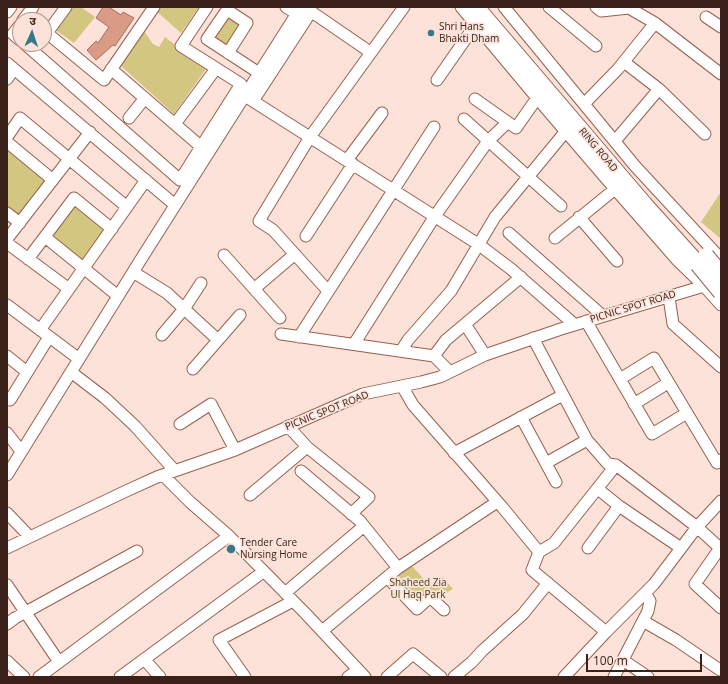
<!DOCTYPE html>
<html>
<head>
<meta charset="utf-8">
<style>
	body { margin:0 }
	#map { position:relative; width:728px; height:684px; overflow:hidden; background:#fde2d9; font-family:"Open Sans","Noto Sans Devanagari",sans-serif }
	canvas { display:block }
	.frame { position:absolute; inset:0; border:8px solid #3a221a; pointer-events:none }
	.north { position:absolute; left:12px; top:12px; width:40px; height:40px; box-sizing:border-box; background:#fde2d9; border:1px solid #af958d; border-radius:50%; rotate:3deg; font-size:11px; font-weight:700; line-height:16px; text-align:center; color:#3a221a }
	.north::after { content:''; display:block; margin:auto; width:14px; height:18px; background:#36778a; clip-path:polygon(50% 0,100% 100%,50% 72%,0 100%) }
	.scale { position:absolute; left:586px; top:654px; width:116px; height:18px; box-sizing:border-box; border:2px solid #3a221a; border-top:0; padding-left:5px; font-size:12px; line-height:14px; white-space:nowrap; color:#3a221a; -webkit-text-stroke:3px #fde2d9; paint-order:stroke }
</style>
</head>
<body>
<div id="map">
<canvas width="728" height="684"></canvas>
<div class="frame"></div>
<div class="north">उ</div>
<div class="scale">100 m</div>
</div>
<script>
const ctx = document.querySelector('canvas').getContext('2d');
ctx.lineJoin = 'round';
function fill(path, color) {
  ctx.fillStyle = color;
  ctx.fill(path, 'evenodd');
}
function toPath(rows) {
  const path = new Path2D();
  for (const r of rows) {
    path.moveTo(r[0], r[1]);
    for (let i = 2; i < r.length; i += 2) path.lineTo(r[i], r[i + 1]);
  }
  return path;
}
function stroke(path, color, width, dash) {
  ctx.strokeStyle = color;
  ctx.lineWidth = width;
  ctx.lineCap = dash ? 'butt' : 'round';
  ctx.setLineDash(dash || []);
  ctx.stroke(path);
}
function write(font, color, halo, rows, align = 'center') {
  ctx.font = font + ' "Open Sans",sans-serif';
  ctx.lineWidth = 3.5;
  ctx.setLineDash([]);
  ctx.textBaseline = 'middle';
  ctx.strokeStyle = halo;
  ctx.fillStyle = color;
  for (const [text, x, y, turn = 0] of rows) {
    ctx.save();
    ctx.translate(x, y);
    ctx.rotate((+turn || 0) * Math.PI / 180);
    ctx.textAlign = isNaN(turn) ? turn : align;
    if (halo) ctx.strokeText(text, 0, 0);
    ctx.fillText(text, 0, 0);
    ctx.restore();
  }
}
fill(toPath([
	[60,7,81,7,95,17,74,43,47,24],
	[157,7,199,7,181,33,155,10],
	[227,13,244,24,227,49,210,38],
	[144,31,153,44,159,47,165,37,206,69,174,114,119,64],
	[7,147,47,180,18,217,7,209],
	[721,192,721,239,701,222],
	[75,204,107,230,83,263,51,236],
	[411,565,430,586,443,577,453,589,437,598,418,604,402,587,409,582,405,577,401,579,398,575]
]), '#d3c680');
const building = toPath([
	[103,7,109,7,121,15,123,12,134,18,115,46,113,45,96,60,87,50,96,41,98,43,109,27,96,18,103,7]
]);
fill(building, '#da9b86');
stroke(building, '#a76c58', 1);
const minor = toPath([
	[66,7,47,33,104,80,154,7],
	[229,7,207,39,259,73],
	[286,7,297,14],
	[461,7,537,98,615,189,677,260,704,286,721,305],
	[504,7,635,166,721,259],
	[549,7,596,46],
	[596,7,601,11,629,8,655,23],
	[306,8,370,52],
	[227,10,247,23,228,53],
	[7,12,11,7],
	[706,17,721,27],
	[23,20,33,7],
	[20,25,13,34,20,40],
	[25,44,180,180,241,84,181,46,207,7],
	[624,62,659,89,705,134],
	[7,63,175,205],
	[111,69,206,151],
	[7,79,14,69],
	[437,80,476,24],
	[245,96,478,244,511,269,575,325],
	[475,99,516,128,537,98],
	[253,101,311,12],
	[584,104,618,69,655,23,721,74],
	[129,118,145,98],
	[464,119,561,206],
	[175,124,212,74],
	[7,137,20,118,127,207],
	[615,141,659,89],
	[7,142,53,180],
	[347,160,382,113],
	[7,213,20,223],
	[579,217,617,261],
	[509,233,603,316],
	[306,236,353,164],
	[45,237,118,296],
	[555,238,615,189],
	[7,239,90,132],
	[7,243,69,289],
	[224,255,280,318],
	[28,259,74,198,112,229],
	[133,272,167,293,218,340],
	[254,289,295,254],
	[328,291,273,230,259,221,310,137,404,7],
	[669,297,673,324,721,367],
	[7,305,79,359],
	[586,321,652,434,687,413],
	[465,324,485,355],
	[40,330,146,180],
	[281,334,434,356,450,372],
	[162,335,184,309,201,283],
	[299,337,434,127],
	[533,338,587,440,608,464,616,465,697,527,721,549],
	[354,344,435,216,488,141,507,123],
	[401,351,408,340,451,291,495,217,566,131],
	[7,356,27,372],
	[434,356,446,340,521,277],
	[193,369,240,315],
	[71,372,105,398,135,426,175,471],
	[620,379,654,358,717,463,721,460],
	[402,386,413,405,503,508,539,552],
	[10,400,49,337],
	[634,404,668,383],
	[521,417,556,482],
	[180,424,211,404,235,450],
	[288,426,307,447],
	[7,433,21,451],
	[454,453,563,395],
	[546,463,587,440],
	[301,471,360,521,398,568],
	[7,475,143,256,301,7],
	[163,475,190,502,229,536,306,614,365,677],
	[598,489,619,506],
	[250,495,307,447,369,497,351,514],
	[7,513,30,537],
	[7,548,124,492,157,477,235,450,363,394,421,382,440,377,485,355,561,329,704,286,720,284],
	[588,548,619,506,681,548],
	[720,548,695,584,721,608],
	[387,577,417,609,430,597,444,610],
	[7,585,59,662],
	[285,593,364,526],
	[643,621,676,640,720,670],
	[7,624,15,618,137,551],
	[322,631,398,568,497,502],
	[606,632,532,570,539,552,554,543,616,465],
	[144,659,160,677],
	[623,660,648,677],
	[7,661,24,677],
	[39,677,229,536],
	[120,677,263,572],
	[245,677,219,640,293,601],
	[348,677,358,670],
	[387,677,413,654,441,677],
	[454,677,472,662,482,651,523,614,548,583],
	[564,677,606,632,654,584,697,527,721,501],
	[614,677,648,611,650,601,645,593]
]);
const highway = toPath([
	[476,7,644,204,698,264]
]);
stroke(minor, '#995f4c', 13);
stroke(highway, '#995f4c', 18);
stroke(minor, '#fff', 11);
stroke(highway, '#fff', 16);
const highwayBridge = toPath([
	[706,256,721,274],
	[698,264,721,292]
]);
stroke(highwayBridge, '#995f4c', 18, []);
stroke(highwayBridge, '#fff', 16);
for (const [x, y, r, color] of [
	[431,33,4,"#36778a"],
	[231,549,5,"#36778a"]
]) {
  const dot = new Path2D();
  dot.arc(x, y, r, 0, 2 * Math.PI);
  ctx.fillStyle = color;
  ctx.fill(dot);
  stroke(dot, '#fde2d9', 1.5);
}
write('10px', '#3a221a', '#fde2d9', [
	["Shri Hans",439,27],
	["Bhakti Dham",439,39],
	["Tender Care",240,543],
	["Nursing Home",240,555]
], 'left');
write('10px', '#3a221a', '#fde2d9', [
	["RING ROAD",598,150,50],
	["PICNIC SPOT ROAD",633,307,-17],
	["PICNIC SPOT ROAD",327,411,-22]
]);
write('10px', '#423c1a', '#fde2d9', [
	["Shaheed Zia",418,583],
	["Ul Haq Park",418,595]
]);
</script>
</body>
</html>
